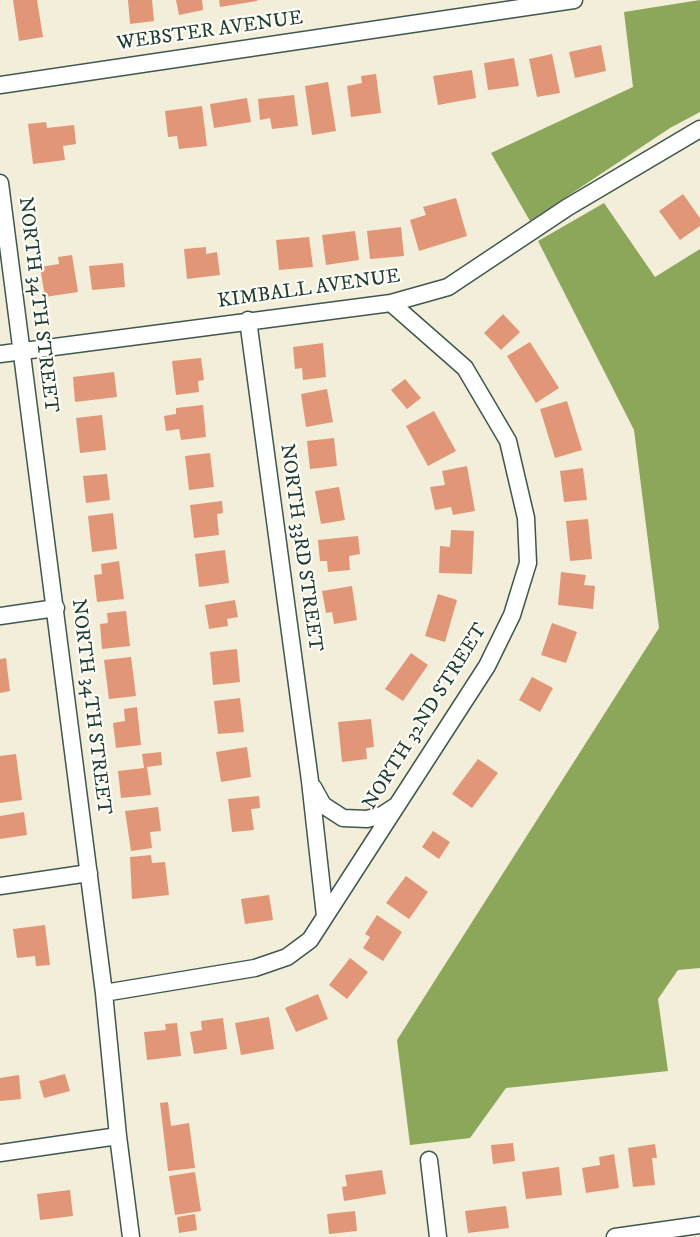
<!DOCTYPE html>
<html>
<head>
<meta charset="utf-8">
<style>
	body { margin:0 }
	canvas { display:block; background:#f2eed9 }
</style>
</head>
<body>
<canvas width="700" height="1237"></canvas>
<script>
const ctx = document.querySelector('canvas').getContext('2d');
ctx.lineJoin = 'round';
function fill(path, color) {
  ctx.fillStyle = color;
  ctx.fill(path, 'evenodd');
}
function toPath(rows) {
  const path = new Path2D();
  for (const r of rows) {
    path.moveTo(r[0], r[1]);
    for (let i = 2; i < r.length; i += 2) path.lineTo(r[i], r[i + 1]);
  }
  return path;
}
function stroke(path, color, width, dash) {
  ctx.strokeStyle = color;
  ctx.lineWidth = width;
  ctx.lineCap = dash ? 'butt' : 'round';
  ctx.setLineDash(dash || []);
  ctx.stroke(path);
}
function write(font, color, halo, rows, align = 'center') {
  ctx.font = font + ' "IM FELL DW Pica",serif';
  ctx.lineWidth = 4.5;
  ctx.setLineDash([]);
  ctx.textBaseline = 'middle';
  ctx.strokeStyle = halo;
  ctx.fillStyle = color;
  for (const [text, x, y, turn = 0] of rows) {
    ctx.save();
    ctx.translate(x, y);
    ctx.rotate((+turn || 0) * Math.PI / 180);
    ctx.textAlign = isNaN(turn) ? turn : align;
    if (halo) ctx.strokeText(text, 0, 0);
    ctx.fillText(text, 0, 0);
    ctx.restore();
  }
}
fill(toPath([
	[700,0,700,112,670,128,530,221,491,153,633,87,624,12],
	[604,203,655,277,700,249,700,968,678,970,658,999,668,1071,506,1088,470,1138,410,1145,397,1040,659,628,634,430,538,241]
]), '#8ca75a');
fill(toPath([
	[13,0,37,0,43,37,19,41],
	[128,0,152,0,154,21,130,24],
	[176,0,202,0,203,10,179,15],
	[219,0,257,0,257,1,220,7],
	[601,45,606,71,575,78,569,52],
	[552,54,560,93,537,97,529,59],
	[514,58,519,86,488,90,484,63],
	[472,70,476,98,438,105,433,76],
	[376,74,381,113,351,117,347,86,362,83,361,76],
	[328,82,336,131,312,135,305,86],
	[294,95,298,126,272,129,270,118,260,120,258,99],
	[247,98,251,122,214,128,210,104],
	[202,106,207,146,179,149,177,136,168,137,165,111],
	[46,122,47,128,74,125,76,144,63,146,65,160,33,164,28,124],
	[683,194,700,218,700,226,680,240,659,211],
	[456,198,467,236,419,251,410,220,426,215,423,207],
	[401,227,404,256,370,259,367,231],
	[355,231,359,260,326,265,322,235],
	[309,237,313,267,279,270,276,240],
	[206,247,206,254,217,252,220,275,187,279,184,249],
	[72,255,78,292,45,297,40,267,59,264,58,257],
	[123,263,125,287,92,290,89,266],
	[503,314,520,332,501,350,484,333],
	[530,342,559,388,536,403,507,356],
	[323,343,326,377,303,380,302,368,295,369,293,347],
	[201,358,204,380,198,381,199,392,176,395,172,361],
	[114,372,117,397,75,402,73,377],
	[405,379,421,398,407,409,391,390],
	[327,389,333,422,306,427,301,394],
	[567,401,582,450,555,458,540,409],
	[203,405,206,437,181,440,179,429,166,431,164,416,176,414,176,408],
	[434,411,456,451,428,466,406,426],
	[102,415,106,450,80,453,76,418],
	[334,438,337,466,310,469,307,441],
	[210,453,214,487,189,490,185,456],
	[467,466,475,511,453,515,451,507,435,510,430,487,445,485,442,471],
	[583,468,587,500,564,502,560,471],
	[107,474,110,500,86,503,83,476],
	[339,487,345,520,321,524,315,491],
	[222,501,223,513,217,514,219,535,194,538,190,505],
	[113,513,117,549,92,552,88,516],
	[588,519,592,559,570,561,566,521],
	[451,530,474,531,472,574,439,573,440,546,450,547],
	[358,536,360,554,349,556,350,570,328,572,327,561,320,561,318,540],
	[225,550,229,583,199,587,195,554],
	[119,561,124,599,97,602,94,575,102,574,101,564],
	[561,572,586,575,584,585,595,586,593,609,558,605],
	[352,586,357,620,334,624,332,612,326,613,322,591],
	[438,594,457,600,445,642,425,636],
	[235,600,238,617,227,619,228,626,209,629,205,605],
	[126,611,130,646,102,649,100,624,108,623,107,613],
	[552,623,577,632,566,663,541,655],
	[237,649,240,682,213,685,210,652],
	[411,653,428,665,403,701,385,689],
	[131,657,136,696,109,699,104,660],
	[6,658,10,691,0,693,0,659],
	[532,677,553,688,540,712,519,700],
	[240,698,244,732,218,734,214,701],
	[137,707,141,745,116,748,113,723,125,721,124,709],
	[371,719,374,747,366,748,367,759,342,762,338,722],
	[247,747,251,777,221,782,216,752],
	[161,752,162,765,147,767,151,795,121,798,118,771,144,768,142,754],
	[16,754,22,800,0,803,0,756],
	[478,759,498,773,472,808,452,794],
	[259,796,260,808,251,809,254,830,232,832,228,799],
	[158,807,161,831,150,832,152,848,131,851,125,811],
	[24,812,27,835,0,839,0,816],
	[433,831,450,842,439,859,422,847],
	[151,855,152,863,165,862,169,895,132,899,130,857],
	[406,876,428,892,409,919,386,903],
	[269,895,273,920,245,924,241,899],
	[377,915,402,932,383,961,363,948,370,937,365,934],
	[45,925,50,965,36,966,35,956,17,958,13,929],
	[350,958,368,972,347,999,329,985],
	[318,994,328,1019,296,1032,285,1008],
	[269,1017,274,1049,241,1055,235,1023],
	[223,1018,227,1049,194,1054,190,1032,202,1030,201,1021],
	[177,1023,181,1056,147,1060,144,1032,166,1030,165,1024],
	[65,1074,70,1091,44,1098,39,1081],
	[19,1075,21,1099,0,1101,0,1078],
	[168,1102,171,1126,189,1123,195,1168,168,1171,160,1103],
	[513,1143,515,1161,493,1164,491,1145],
	[655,1144,657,1158,652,1158,655,1185,633,1187,628,1148],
	[614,1154,619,1188,586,1193,582,1168,600,1165,599,1157],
	[559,1167,562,1195,526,1199,522,1172],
	[382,1170,386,1194,344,1201,342,1187,347,1186,345,1175],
	[195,1172,201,1211,175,1215,169,1176],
	[70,1190,73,1216,40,1220,37,1194],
	[506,1206,509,1228,468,1233,465,1211],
	[355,1211,357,1231,329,1234,327,1214],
	[195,1214,197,1230,179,1233,177,1217]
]), '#e19777');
const minor = toPath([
	[0,85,574,0],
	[0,183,104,993,118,1136,131,1237],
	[248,320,310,781,325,916],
	[0,354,391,303,448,287,568,207,700,129],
	[0,616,56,608],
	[313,787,323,805,343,818,367,819,382,815,396,806],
	[0,886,89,873],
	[104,993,255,968,287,957,310,940,487,666,512,615,528,563,526,518,508,441,465,368,391,303],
	[0,1153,118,1136],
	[429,1160,438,1237],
	[615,1237,700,1225]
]);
stroke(minor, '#3f584d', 19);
stroke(minor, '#fff', 16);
write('20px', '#1f3d34', '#fdfcf7', [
	["WEBSTER AVENUE",210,32,-8],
	["KIMBALL AVENUE",309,290,-8],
	["NORTH 34TH STREET",37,305,83],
	["NORTH 33RD STREET",300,548,82],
	["NORTH 34TH STREET",90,707,83],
	["NORTH 32ND STREET",426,717,-58]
]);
</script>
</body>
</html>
